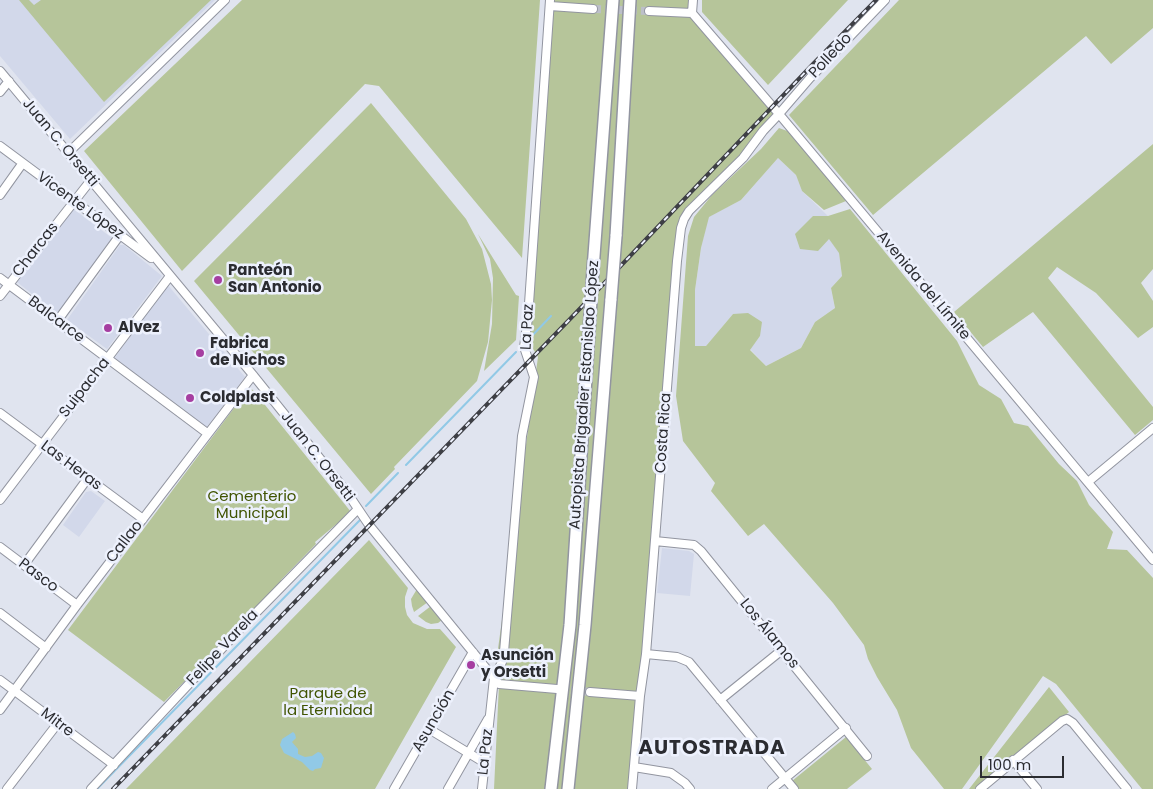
<!DOCTYPE html>
<html>
<head>
<meta charset="utf-8">
<style>
	body { margin:0 }
	#map { position:relative; width:1153px; height:789px; overflow:hidden; background:#e0e4ef; font-family:Poppins,sans-serif }
	canvas { display:block }
	.scale { position:absolute; left:980px; top:756px; width:84px; height:22px; box-sizing:border-box; border:2px solid #2b2c31; border-top:0; padding-left:6px; font-size:15px; line-height:18px; white-space:nowrap; color:#2b2c31; -webkit-text-stroke:4px #edf1fd; paint-order:stroke }
</style>
</head>
<body>
<div id="map">
<canvas width="1153" height="789"></canvas>
<div class="scale">100 m</div>
</div>
<script>
const ctx = document.querySelector('canvas').getContext('2d');
ctx.lineJoin = 'round';
function fill(path, color) {
  ctx.fillStyle = color;
  ctx.fill(path, 'evenodd');
}
function toPath(rows) {
  const path = new Path2D();
  for (const r of rows) {
    path.moveTo(r[0], r[1]);
    for (let i = 2; i < r.length; i += 2) path.lineTo(r[i], r[i + 1]);
  }
  return path;
}
function stroke(path, color, width, dash) {
  ctx.strokeStyle = color;
  ctx.lineWidth = width;
  ctx.lineCap = dash ? 'butt' : 'round';
  ctx.setLineDash(dash || []);
  ctx.stroke(path);
}
function write(font, color, halo, rows, align = 'center') {
  ctx.font = font + ' Poppins,sans-serif';
  ctx.lineWidth = 5;
  ctx.setLineDash([]);
  ctx.textBaseline = 'middle';
  ctx.strokeStyle = halo;
  ctx.fillStyle = color;
  for (const [text, x, y, turn = 0] of rows) {
    ctx.save();
    ctx.translate(x, y);
    ctx.rotate((+turn || 0) * Math.PI / 180);
    ctx.textAlign = isNaN(turn) ? turn : align;
    if (halo) ctx.strokeText(text, 0, 0);
    ctx.fillText(text, 0, 0);
    ctx.restore();
  }
}
fill(toPath([
	[0,0,215,0,70,139,0,56],
	[778,158,796,175,802,191,828,216,813,216,839,252,842,276,831,288,835,308,815,322,801,348,766,366,750,349,760,336,733,314,706,346,695,346,695,290,701,248,708,217,741,200],
	[72,208,112,238,57,314,17,282],
	[120,245,124,245,162,276,107,349,67,320],
	[167,284,245,377,206,428,114,359],
	[91,491,105,501,79,537,63,525,86,492],
	[662,548,689,551,694,554,690,596,657,593]
]), '#d2d8ea');
fill(toPath([
	[19,0,29,0,34,5,41,0,211,0,104,102],
	[242,0,540,0,522,258,379,86,365,84,182,271,84,151],
	[550,0,693,0,692,13,779,114,684,219,632,789,494,789,499,684,494,678,538,357,529,342,528,318],
	[702,0,848,0,768,85,702,12],
	[899,0,1153,0,1153,28,1111,64,1086,36,873,215,789,115],
	[371,103,466,219,482,249,491,284,492,300,488,342,477,381,394,467,395,469,371,494,194,281],
	[779,128,790,132,846,201,824,210,802,191,796,175,778,158,741,200,709,217,701,248,695,290,695,346,706,346,733,314,748,313,762,322,760,336,750,350,766,366,801,348,815,322,835,308,831,288,842,276,839,253,829,239,818,251,800,249,795,234,813,216,828,216,850,209,957,341,979,385,1001,399,1014,423,1028,426,1059,464,1077,481,1089,505,1113,532,1107,549,1127,550,1153,578,1153,789,1142,789,1056,684,1043,676,962,789,944,789,911,748,897,710,877,677,868,659,864,645,833,603,764,524,748,536,711,491,715,483,683,441,676,396,688,236,694,217,712,195,761,149],
	[1153,144,1153,269,1141,283,1153,301,1153,327,1138,338,1096,293,1057,267,1048,278,1153,407,1153,420,1135,435,1033,312,983,347,954,312],
	[478,234,516,295,519,296,516,340,484,371,492,324,493,278,490,259],
	[249,388,253,390,351,512,315,542,316,544,281,580,282,583,164,702,68,630],
	[369,540,408,588,405,597,405,607,407,615,413,623,427,629,440,629,456,647,375,789,126,789],
	[417,589,428,602,414,612,412,606,411,599],
	[431,606,442,620,438,623,431,624,426,622,418,616],
	[1049,687,1069,712,977,789,969,789],
	[846,737,872,769,847,789,799,789,792,781]
]), '#b6c59a');
fill(toPath([
	[293,732,295,734,296,738,292,742,298,749,298,754,305,757,312,756,318,752,321,753,324,758,321,768,315,769,313,771,310,770,302,762,284,753,280,745,282,739]
]), '#91c9e6');
stroke(toPath([
	[529,339,551,316],
	[406,465,516,352],
	[366,506,398,473],
	[97,789,360,520]
]), '#91c9e6', 2);
stroke(toPath([
	[593,9,649,11],
	[559,689,590,692]
]), '#bcbfc9', 8, [8, 4]);
const minor = toPath([
	[550,6,593,9],
	[649,11,692,13],
	[692,13,779,114,1153,560],
	[692,13,693,0],
	[0,71,253,375,346,491,369,525,494,678,499,684,557,689],
	[0,92,9,81],
	[0,146,151,258],
	[68,153,225,0],
	[0,195,22,164],
	[0,278,207,433],
	[0,296,91,180],
	[58,320,120,235],
	[0,413,143,519],
	[1088,482,1153,428],
	[0,500,170,276],
	[655,541,694,545,701,551,867,756],
	[0,547,77,605],
	[24,565,88,478],
	[0,613,46,648],
	[646,654,677,657,689,662,794,789],
	[0,680,114,765],
	[590,692,640,696],
	[720,700,782,650],
	[0,710,77,605,253,375],
	[429,729,485,763],
	[1013,760,1037,789],
	[634,767,671,773,685,783,690,789],
	[7,789,58,723],
	[91,789,242,627,358,509],
	[394,789,473,652],
	[448,789,488,719],
	[482,789,494,678,502,662,504,652,522,436,534,377,524,347,528,318,550,0],
	[632,789,640,696,646,654,677,261,681,228,684,219,689,211,743,158,763,131,779,114,810,78,885,0],
	[772,789,846,728],
	[980,789,1062,721,1067,719,1073,723,1127,789]
]);
const highway = toPath([
	[616,236,630,0],
	[593,269,613,0],
	[551,789,570,625,590,316],
	[568,789,585,625,611,299]
]);
stroke(minor, '#9295a0', 10);
stroke(highway, '#9295a0', 14);
stroke(minor, '#fff', 8);
stroke(highway, '#fff', 11);
const rail = toPath([
	[113,789,571,318,814,63,876,0]
]);
stroke(rail, '#3e3f45', 4);
stroke(rail, '#edf1fd', 2, [5.5]);
const highwayBridge = toPath([
	[611,299,616,236],
	[590,316,593,269]
]);
stroke(highwayBridge, '#9295a0', 14, []);
stroke(highwayBridge, '#fff', 11);
for (const [x, y, r, color] of [
	[218,280,5,"#a63ea1"],
	[108,328,5,"#a63ea1"],
	[200,353,5,"#a63ea1"],
	[190,398,5,"#a63ea1"],
	[471,665,5,"#a63ea1"]
]) {
  const dot = new Path2D();
  dot.arc(x, y, r, 0, 2 * Math.PI);
  ctx.fillStyle = color;
  ctx.fill(dot);
  stroke(dot, '#edf1fd', 2);
}
write('15px', '#2b2c31', '#edf1fd', [
	["Polledo",831,56,-47],
	["Juan C. Orsetti",60,143,50],
	["Vicente López",80,206,36],
	["Charcas",36,250,-52],
	["Avenida del Límite",923,286,50],
	["Balcarce",56,320,37],
	["La Paz",528,327,-87],
	["Suipacha",85,388,-52],
	["Autopista Brigadier Estanislao López",585,395,-86],
	["Costa Rica",664,433,-86],
	["Juan C. Orsetti",317,457,52],
	["Las Heras",71,466,37],
	["Callao",125,542,-52],
	["Pasco",38,576,37],
	["Los Álamos",769,634,51],
	["Felipe Varela",223,648,-47],
	["Asunción",434,721,-60],
	["Mitre",57,723,37],
	["La Paz",486,752,-84]
]);
write('bold 15px', '#2b2c31', '#edf1fd', [
	["Panteón",228,271],
	["San Antonio",228,288],
	["Alvez",118,328],
	["Fabrica",210,344],
	["de Nichos",210,361],
	["Coldplast",200,398],
	["Asunción",481,656],
	["y Orsetti",481,673]
], 'left');
write('15px', '#405402', '#edf1fd', [
	["Cementerio",252,497],
	["Municipal",252,514],
	["Parque de",328,694],
	["la Eternidad",328,711]
]);
ctx.letterSpacing = '1px';
write('bold 20px', '#2b2c31', '#edf1fd', [
	["AUTOSTRADA",712,749]
]);
ctx.letterSpacing = '0px';
</script>
</body>
</html>
